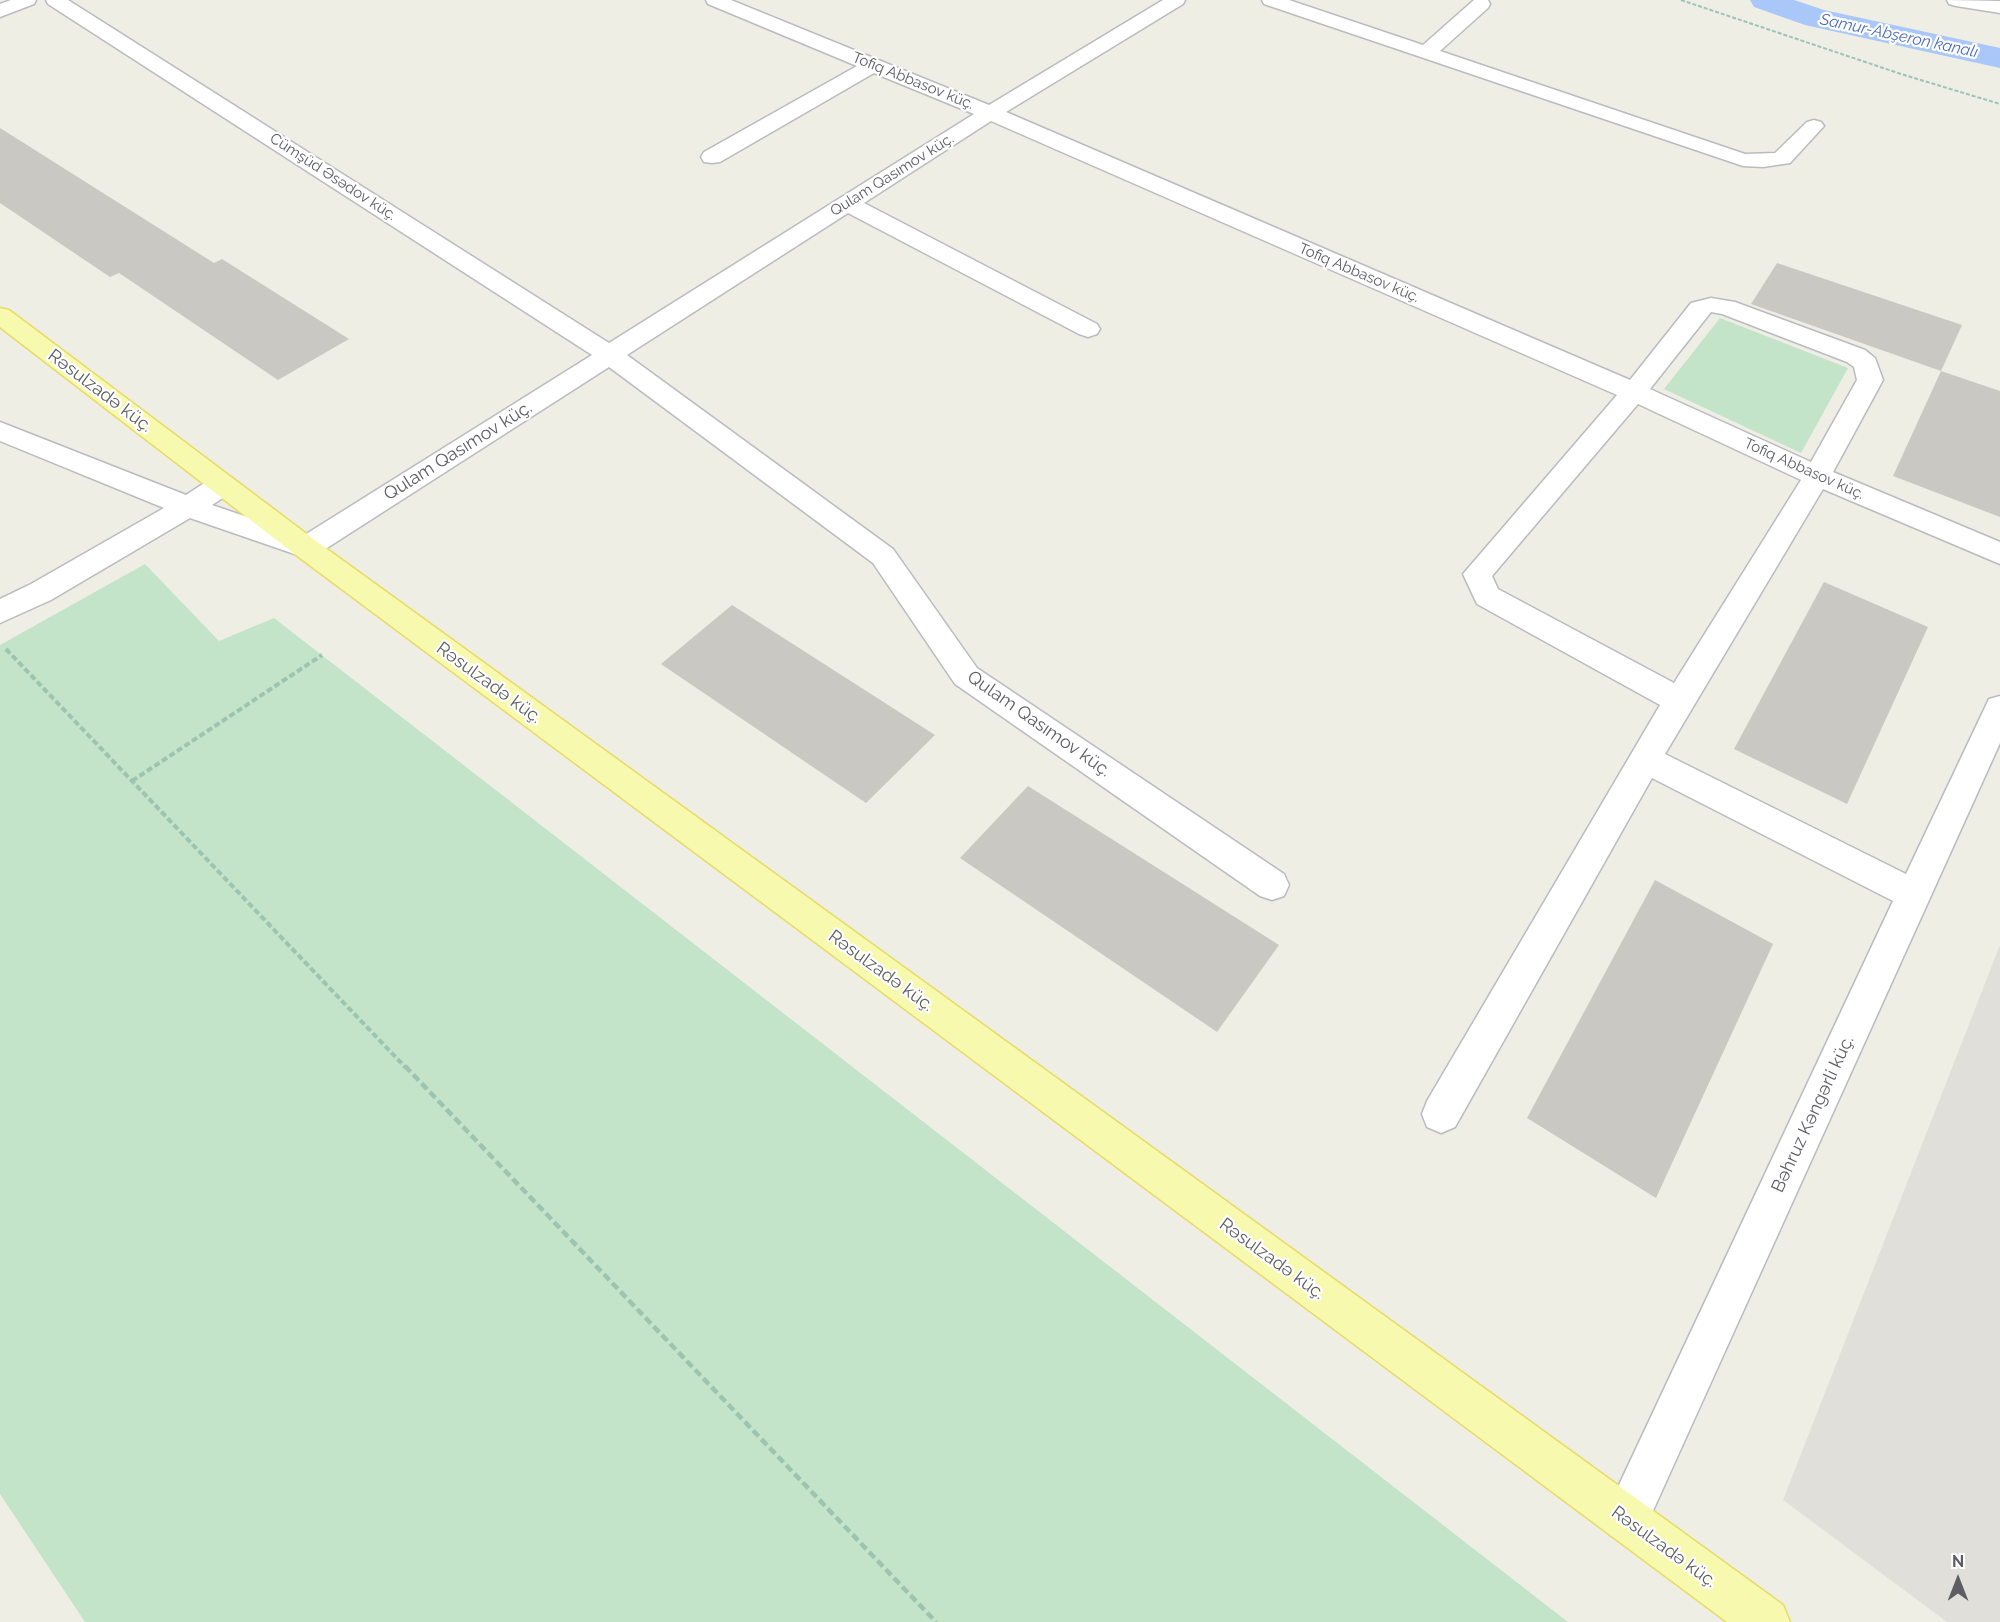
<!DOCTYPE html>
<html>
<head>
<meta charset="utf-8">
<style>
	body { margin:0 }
	#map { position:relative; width:2000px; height:1622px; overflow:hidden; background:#eeeee5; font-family:Raleway,sans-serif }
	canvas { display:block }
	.north { position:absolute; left:1928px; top:1550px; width:60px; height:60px; -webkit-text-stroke:4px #fff; paint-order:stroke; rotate:0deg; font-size:16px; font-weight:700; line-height:24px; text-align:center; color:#5c5e64 }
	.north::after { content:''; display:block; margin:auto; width:21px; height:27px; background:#5c5e64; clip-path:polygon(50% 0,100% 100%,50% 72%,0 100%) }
</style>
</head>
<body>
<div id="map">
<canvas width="2000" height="1622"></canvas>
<div class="north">N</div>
</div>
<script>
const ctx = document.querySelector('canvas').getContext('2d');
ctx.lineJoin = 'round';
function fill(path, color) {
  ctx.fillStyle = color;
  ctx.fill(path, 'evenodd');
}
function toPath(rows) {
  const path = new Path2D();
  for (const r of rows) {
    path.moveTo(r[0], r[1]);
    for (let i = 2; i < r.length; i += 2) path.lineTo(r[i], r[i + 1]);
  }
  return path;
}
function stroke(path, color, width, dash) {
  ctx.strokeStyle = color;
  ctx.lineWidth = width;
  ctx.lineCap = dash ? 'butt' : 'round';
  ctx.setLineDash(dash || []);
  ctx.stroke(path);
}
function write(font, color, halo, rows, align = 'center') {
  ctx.font = font + ' Raleway,sans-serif';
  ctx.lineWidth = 4.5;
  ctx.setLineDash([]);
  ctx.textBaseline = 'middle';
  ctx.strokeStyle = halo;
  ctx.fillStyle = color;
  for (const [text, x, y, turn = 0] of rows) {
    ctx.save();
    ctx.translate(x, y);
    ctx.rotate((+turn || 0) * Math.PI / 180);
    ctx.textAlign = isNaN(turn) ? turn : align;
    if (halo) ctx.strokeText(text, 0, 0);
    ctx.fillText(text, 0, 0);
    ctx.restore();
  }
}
fill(toPath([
	[2000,945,2000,1622,1947,1622,1783,1500]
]), '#e0dfd9');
fill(toPath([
	[1720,318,1848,368,1801,453,1664,389],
	[145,564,219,641,274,618,1568,1622,85,1622,0,1494,0,645]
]), '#c3e4c9');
fill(toPath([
	[1750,0,1794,0,1824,10,2000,48,2000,68,1805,25,1754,7,1750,0]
]), '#a9c7f9');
fill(toPath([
	[0,128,214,263,222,259,349,339,278,380,119,273,110,277,0,203],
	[1777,263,1962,325,1941,371,1751,304],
	[1941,371,2000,391,2000,517,1893,476],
	[1824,582,1928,627,1847,804,1734,749],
	[732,605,935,735,866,803,661,664],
	[1028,786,1279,945,1217,1032,960,858],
	[1655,880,1773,944,1656,1198,1527,1118]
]), '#c9c8c2');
const minor = toPath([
	[11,0,36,0,34,4,0,17,0,4,11,0],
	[46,0,68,0,609,343,974,114,874,73,720,162,712,163,704,162,701,157,704,152,857,66,708,4,706,0,731,0,989,105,1163,0,1185,0,1183,4,1006,112,1630,380,1691,303,1711,298,1735,302,1865,350,1875,358,1883,380,1833,472,2000,542,2000,564,1823,489,1665,754,1906,874,1989,699,2000,696,2000,743,1642,1535,1626,1542,1610,1535,1603,1519,1893,901,1652,778,1455,1127,1441,1133,1427,1127,1422,1114,1427,1101,1660,705,1477,604,1463,574,1617,395,991,121,864,203,1097,324,1100,329,1097,334,1088,337,1079,334,848,213,627,355,893,549,977,668,1284,874,1289,885,1284,896,1272,900,1260,896,955,684,873,563,609,367,316,555,306,558,190,518,51,600,0,623,0,599,31,584,164,508,0,441,0,422,186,495,212,478,222,476,232,478,236,485,232,492,212,505,303,536,592,355,48,4,46,0],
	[1711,312,1722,314,1847,362,1854,367,1857,380,1811,462,1650,389,1711,312],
	[1638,404,1801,480,1674,683,1498,589,1492,576,1638,404],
	[1262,0,1289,0,1423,45,1474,0,1488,0,1490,4,1488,8,1440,51,1745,154,1775,153,1807,122,1814,120,1821,122,1824,126,1790,163,1763,167,1743,166,1264,4,1262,0],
	[1947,0,2000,1,2000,13,1956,6,1949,4,1947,0]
]);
const major = toPath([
	[0,308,9,310,316,541,1783,1605,1790,1622,1727,1622,296,555,0,327,0,308]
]);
stroke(minor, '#b9bbc0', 3);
stroke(major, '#e8dc64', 3);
stroke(toPath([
	[1681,0,1901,74,2000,104]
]), '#9cc4b0', 2, [4, 2]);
stroke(toPath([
	[6,649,406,1068],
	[132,781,322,655]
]), '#9cc4b0', 4, [6, 3]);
stroke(toPath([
	[405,1066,936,1622]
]), '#9cc4b0', 4.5, [8, 4]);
fill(minor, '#fff');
fill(major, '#f7f9ae');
write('15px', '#5c5e64', '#fff', [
	["Tofiq Abbasov küç.",913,81,22],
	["Qulam Qasımov küç.",892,175,-32],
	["Cümşüd Əsədov küç.",333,177,33],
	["Tofiq Abbasov küç.",1359,273,23],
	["Tofiq Abbasov küç.",1804,469,24]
]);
write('italic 16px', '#4d6dbb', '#fff', [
	["Samur-Abşeron kanalı",1899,36,12]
]);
write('18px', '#5c5e64', '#fff', [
	["Rəsulzadə küç.",100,391,37],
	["Qulam Qasımov küç.",458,451,-32],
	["Rəsulzadə küç.",489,683,36],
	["Qulam Qasımov küç.",1039,724,35],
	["Rəsulzadə küç.",881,971,36],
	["Bəhruz Kəngərli küç.",1813,1114,-65],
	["Rəsulzadə küç.",1272,1259,36],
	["Rəsulzadə küç.",1664,1547,36]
]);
</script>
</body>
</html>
